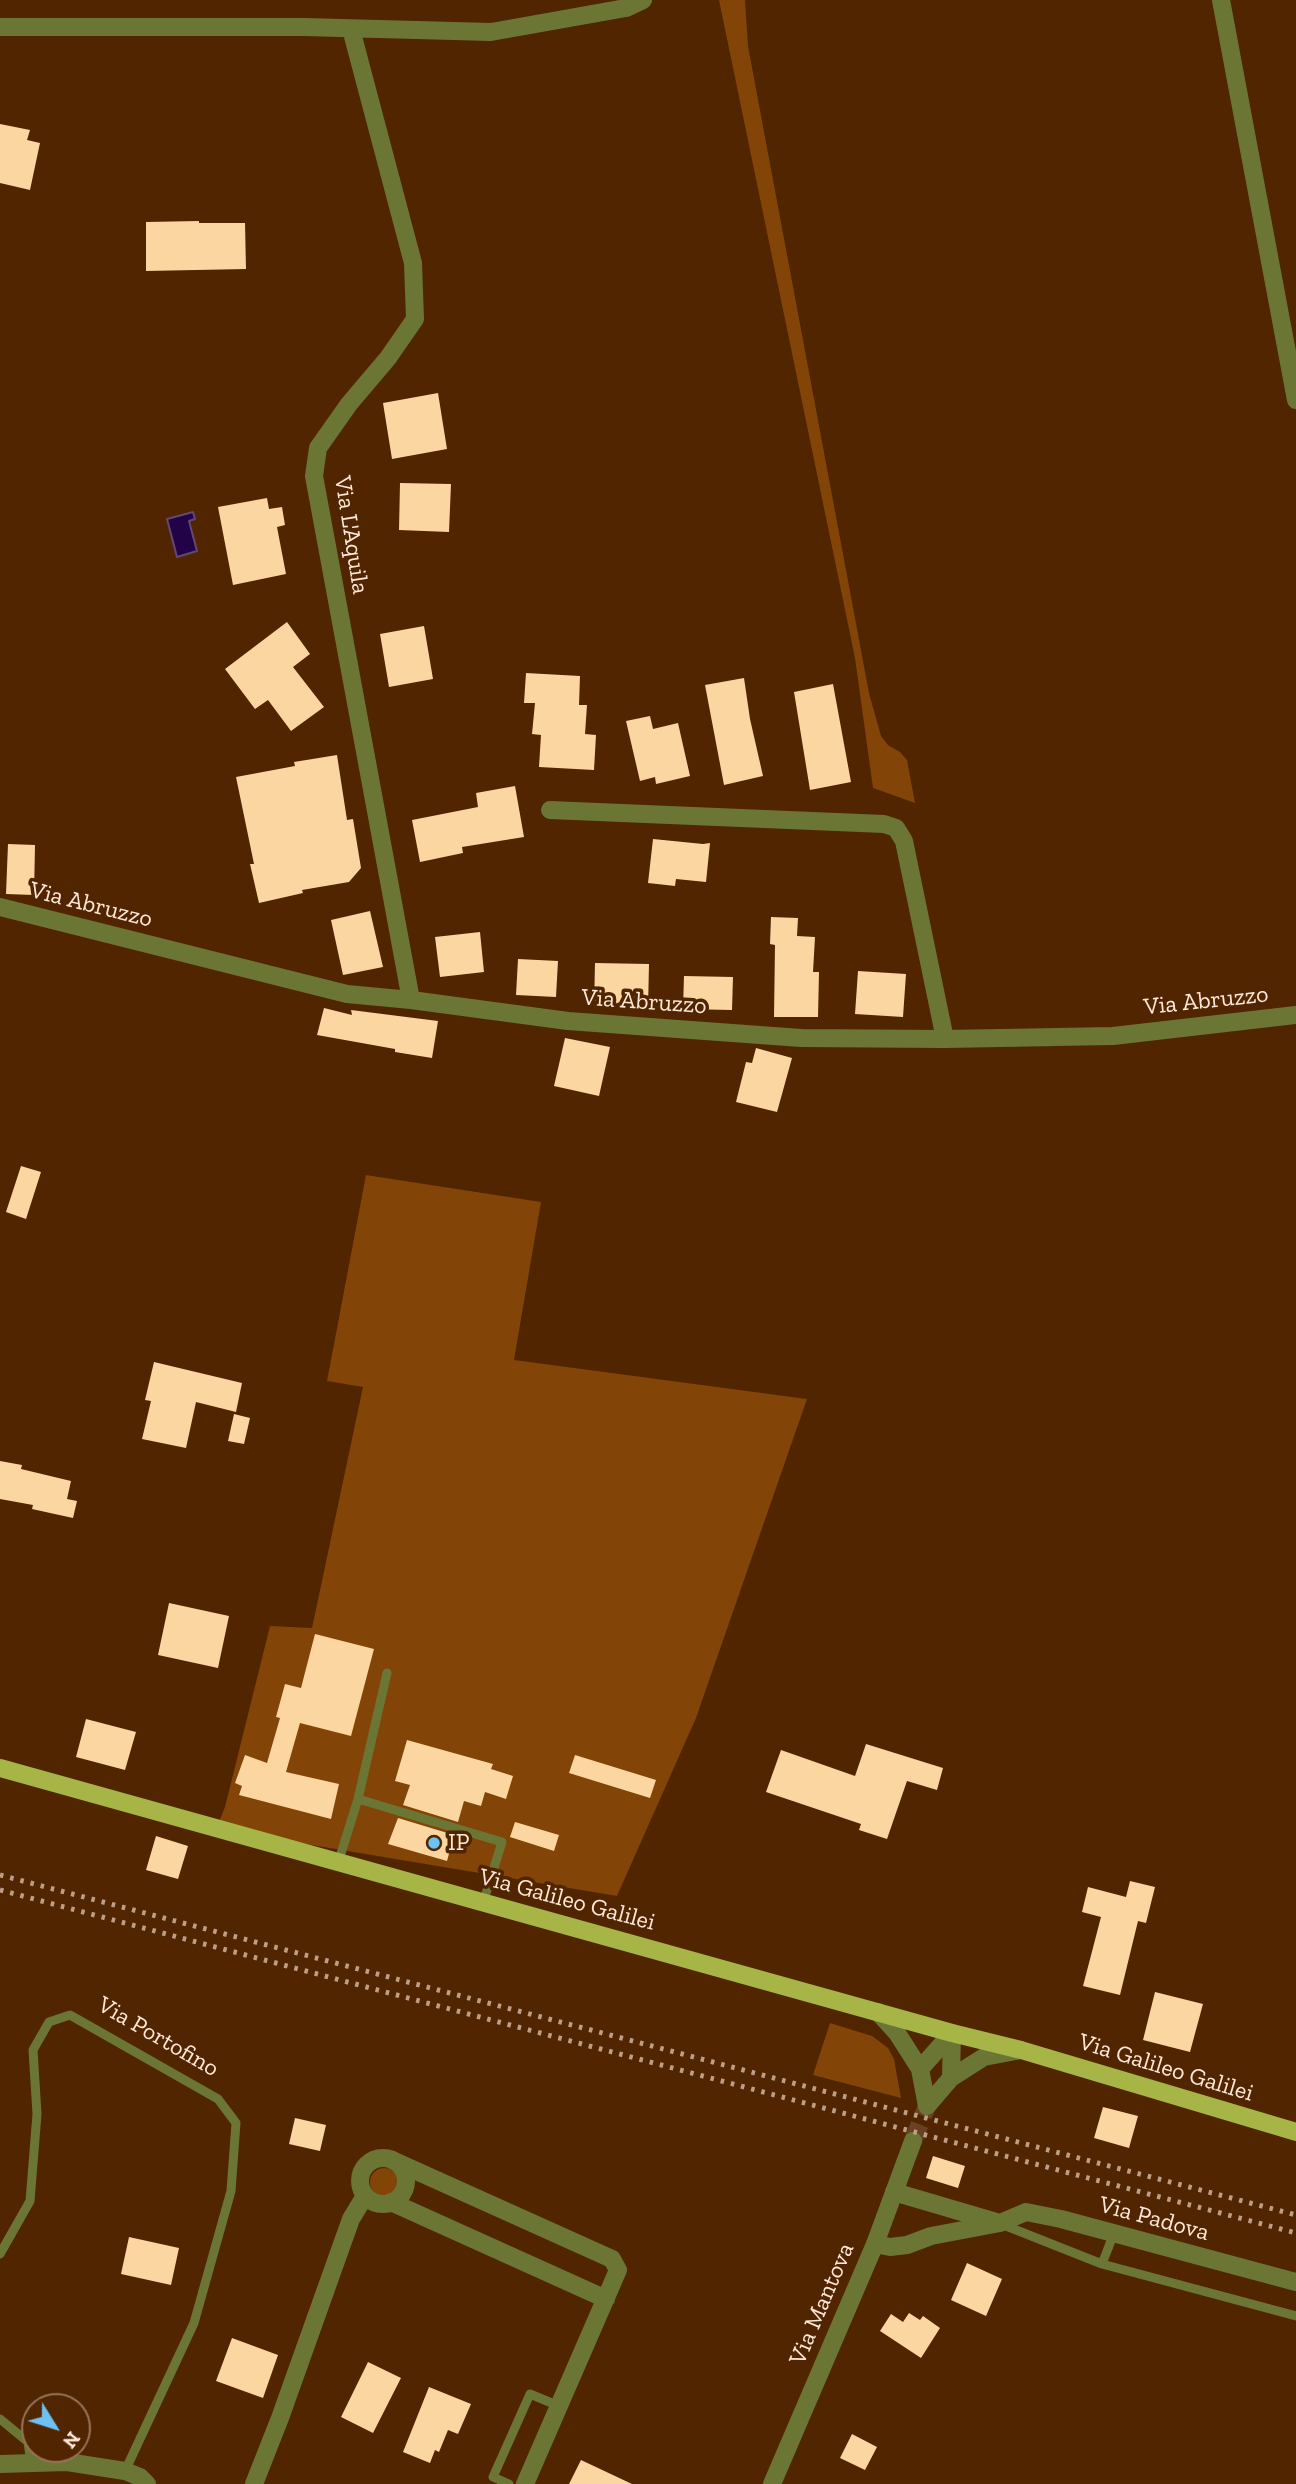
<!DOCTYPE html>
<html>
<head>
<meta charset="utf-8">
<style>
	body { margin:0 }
	#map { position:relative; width:1296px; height:2484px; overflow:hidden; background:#502500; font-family:"Zilla Slab",serif }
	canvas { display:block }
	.north { position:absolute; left:21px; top:2393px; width:70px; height:70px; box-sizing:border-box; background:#502500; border:2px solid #967357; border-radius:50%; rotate:128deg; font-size:19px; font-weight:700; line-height:28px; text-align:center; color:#ffe8d9 }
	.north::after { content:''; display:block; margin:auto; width:24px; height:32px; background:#6ec2f3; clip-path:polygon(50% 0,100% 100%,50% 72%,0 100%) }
</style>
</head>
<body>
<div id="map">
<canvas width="1296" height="2484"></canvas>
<div class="north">N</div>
</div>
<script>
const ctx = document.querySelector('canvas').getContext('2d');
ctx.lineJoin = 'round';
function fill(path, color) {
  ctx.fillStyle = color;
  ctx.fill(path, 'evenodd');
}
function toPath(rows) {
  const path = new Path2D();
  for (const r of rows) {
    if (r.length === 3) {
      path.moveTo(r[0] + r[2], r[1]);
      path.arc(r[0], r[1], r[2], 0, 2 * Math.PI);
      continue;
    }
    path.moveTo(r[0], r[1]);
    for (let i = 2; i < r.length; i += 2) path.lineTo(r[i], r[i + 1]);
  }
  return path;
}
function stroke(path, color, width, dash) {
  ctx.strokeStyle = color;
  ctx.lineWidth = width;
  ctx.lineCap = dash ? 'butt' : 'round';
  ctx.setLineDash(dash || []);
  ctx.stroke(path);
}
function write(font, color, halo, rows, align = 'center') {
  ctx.font = font + ' "Zilla Slab",serif';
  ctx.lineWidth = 7;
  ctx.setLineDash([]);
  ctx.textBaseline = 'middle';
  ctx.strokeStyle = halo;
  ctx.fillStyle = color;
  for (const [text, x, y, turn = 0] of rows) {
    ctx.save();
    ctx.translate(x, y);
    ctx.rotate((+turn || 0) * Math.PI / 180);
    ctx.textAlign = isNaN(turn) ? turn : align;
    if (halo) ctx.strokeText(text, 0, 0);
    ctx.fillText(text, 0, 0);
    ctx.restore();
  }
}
fill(toPath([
	[719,0,745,0,748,46,869,693,881,736,888,745,900,752,907,760,915,803,873,788,855,658],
	[366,1175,541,1202,514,1360,807,1399,696,1718,617,1896,216,1829,225,1807,270,1626,312,1628,363,1387,327,1381],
	[830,2023,872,2036,888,2048,894,2059,901,2098,813,2075],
	[384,2182,14]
]), '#824407');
const water = toPath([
	[193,512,195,519,189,521,197,551,177,557,167,519,193,512]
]);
fill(water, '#220348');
stroke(water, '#644874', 2);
fill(toPath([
	[0,124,30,130,27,140,40,143,30,190,0,183],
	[199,221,199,223,245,223,246,269,146,271,146,222],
	[438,393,447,449,392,459,383,403],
	[400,483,451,484,449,532,399,530],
	[267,498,269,509,282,507,285,525,277,527,286,574,233,585,218,507],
	[287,622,310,654,293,667,324,707,291,731,268,700,255,709,225,669],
	[424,626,433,679,389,687,380,634],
	[526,673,580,676,579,705,587,705,585,734,596,735,594,770,539,767,541,735,532,734,535,703,524,703],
	[744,678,750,719,763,776,724,785,705,685],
	[833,684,851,782,810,790,794,692],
	[650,716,653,729,678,723,690,776,656,784,655,777,640,781,626,721],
	[337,755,347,820,353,819,361,868,349,882,302,890,303,893,259,903,250,864,254,864,236,777,295,766,294,762],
	[515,786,524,837,462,847,463,853,420,862,412,820,478,807,476,793],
	[653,839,703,844,710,843,706,882,676,879,675,886,648,883],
	[8,844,35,845,34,895,6,894],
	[370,911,383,967,343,975,331,920],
	[771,917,798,918,797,936,815,937,813,972,819,972,818,1017,774,1017,775,945,770,944],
	[480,932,484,972,440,977,435,937],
	[518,959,558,961,556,997,516,995],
	[595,963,649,964,648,1009,594,1008],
	[858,971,906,974,903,1017,855,1014],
	[684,976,733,977,732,1010,683,1009],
	[324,1008,352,1015,351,1010,438,1021,432,1058,395,1052,395,1049,317,1035],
	[565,1038,610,1047,599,1096,554,1086],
	[756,1048,792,1058,777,1112,736,1102,746,1062,752,1063],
	[21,1166,41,1172,26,1219,6,1212],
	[154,1362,242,1383,236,1412,196,1402,186,1448,142,1439,151,1401,145,1400],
	[234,1414,250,1418,244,1444,228,1441],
	[0,1461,22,1465,21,1469,71,1481,67,1499,77,1501,73,1518,32,1509,33,1505,0,1499],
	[169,1603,229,1616,218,1668,158,1655],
	[315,1634,374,1649,351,1736,300,1723,286,1772,339,1784,331,1819,239,1795,242,1786,235,1783,245,1755,267,1763,280,1718,276,1717,285,1684,301,1688],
	[86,1719,136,1732,125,1770,76,1757],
	[407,1740,493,1764,491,1769,513,1776,506,1799,485,1792,481,1806,464,1801,458,1822,403,1805,410,1785,395,1781],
	[866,1744,943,1768,937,1790,907,1781,887,1839,859,1830,861,1824,766,1792,781,1750,855,1776],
	[575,1755,656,1780,650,1798,569,1773],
	[398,1818,454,1835,447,1861,388,1844],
	[515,1822,559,1835,554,1851,510,1837],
	[156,1836,188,1846,178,1879,146,1870],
	[1130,1881,1155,1887,1146,1923,1138,1921,1120,1995,1083,1986,1101,1917,1082,1912,1088,1887,1126,1897],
	[1155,1992,1203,2004,1190,2052,1143,2040],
	[1103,2107,1138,2116,1129,2148,1094,2138],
	[295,2118,326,2125,320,2151,289,2144],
	[933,2156,965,2166,958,2188,926,2178],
	[129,2237,179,2248,171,2285,121,2274],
	[967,2263,1002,2279,986,2316,951,2300],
	[909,2313,920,2320,923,2316,940,2328,921,2358,880,2331,891,2314,903,2322],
	[232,2338,278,2355,263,2398,216,2381],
	[368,2362,401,2378,373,2433,341,2417],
	[429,2387,471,2404,458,2434,448,2430,439,2452,435,2450,430,2463,403,2452],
	[852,2434,877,2447,865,2470,840,2458],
	[581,2460,632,2484,569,2484]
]), '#fcd6a1');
stroke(toPath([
	[913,2141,927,2106]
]), '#6a4221', 18, [18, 9]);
stroke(toPath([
	[358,1799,387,1673],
	[338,1863,358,1799,502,1842,483,1903],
	[1001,2224,1102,2264,1296,2316],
	[0,2254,30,2201,37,2114,33,2050,49,2022,70,2015,218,2099,236,2123,231,2191,194,2323,125,2471],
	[1102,2264,1114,2233],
	[0,2419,28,2442,31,2463],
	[509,2484,493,2477,530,2394,559,2406]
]), '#6c7634', 9);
stroke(toPath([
	[1221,0,1296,400],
	[0,27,304,27,491,32,626,8,643,0],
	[351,29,413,263,415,319,388,358,349,404,318,448,314,476,411,1000],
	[550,810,884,824,896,828,904,841,945,1039],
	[0,907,347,994,411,1000,568,1021,801,1038,945,1039,1113,1036,1296,1015],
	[383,2181,23],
	[392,2160,612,2259,618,2270,525,2484],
	[894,2192,996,2222],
	[391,2202,606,2299],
	[875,2244,890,2247,907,2245,931,2236,1000,2223,1026,2212,1061,2219,1296,2282],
	[0,2464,67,2462,125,2471,140,2477,147,2484],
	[254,2484,280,2418,351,2219,365,2196]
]), '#6c7634', 18);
stroke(toPath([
	[878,2012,897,2033,920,2069,927,2106],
	[920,2069,952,2033],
	[951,2078,952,2033],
	[927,2106,951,2078,984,2057,1021,2050],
	[772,2484,875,2244,913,2141]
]), '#6c7634', 18);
stroke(toPath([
	[0,1768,952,2033,1021,2050,1296,2132]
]), '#a6b545', 18);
stroke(toPath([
	[0,1875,1296,2215],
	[0,1890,1296,2233]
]), '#bd9f88', 5, [3.5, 7]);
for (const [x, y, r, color] of [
	[434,1843,7,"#6ec2f3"]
]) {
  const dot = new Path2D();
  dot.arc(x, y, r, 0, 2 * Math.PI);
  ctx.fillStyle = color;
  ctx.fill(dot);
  stroke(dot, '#502500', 2.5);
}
write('24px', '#ffe8d9', '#502500', [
	["Via L'Aquila",351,535,81],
	["Via Abruzzo",91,905,14],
	["Via Abruzzo",1206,1001,-6],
	["Via Abruzzo",644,1002,4],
	["Via Galileo Galilei",567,1900,15],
	["Via Portofino",158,2037,30],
	["Via Galileo Galilei",1166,2068,17],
	["Via Padova",1154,2219,15],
	["Via Mantova",822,2304,-67]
]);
write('24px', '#ffe8d9', '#502500', [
	["IP",448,1843]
], 'left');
</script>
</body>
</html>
